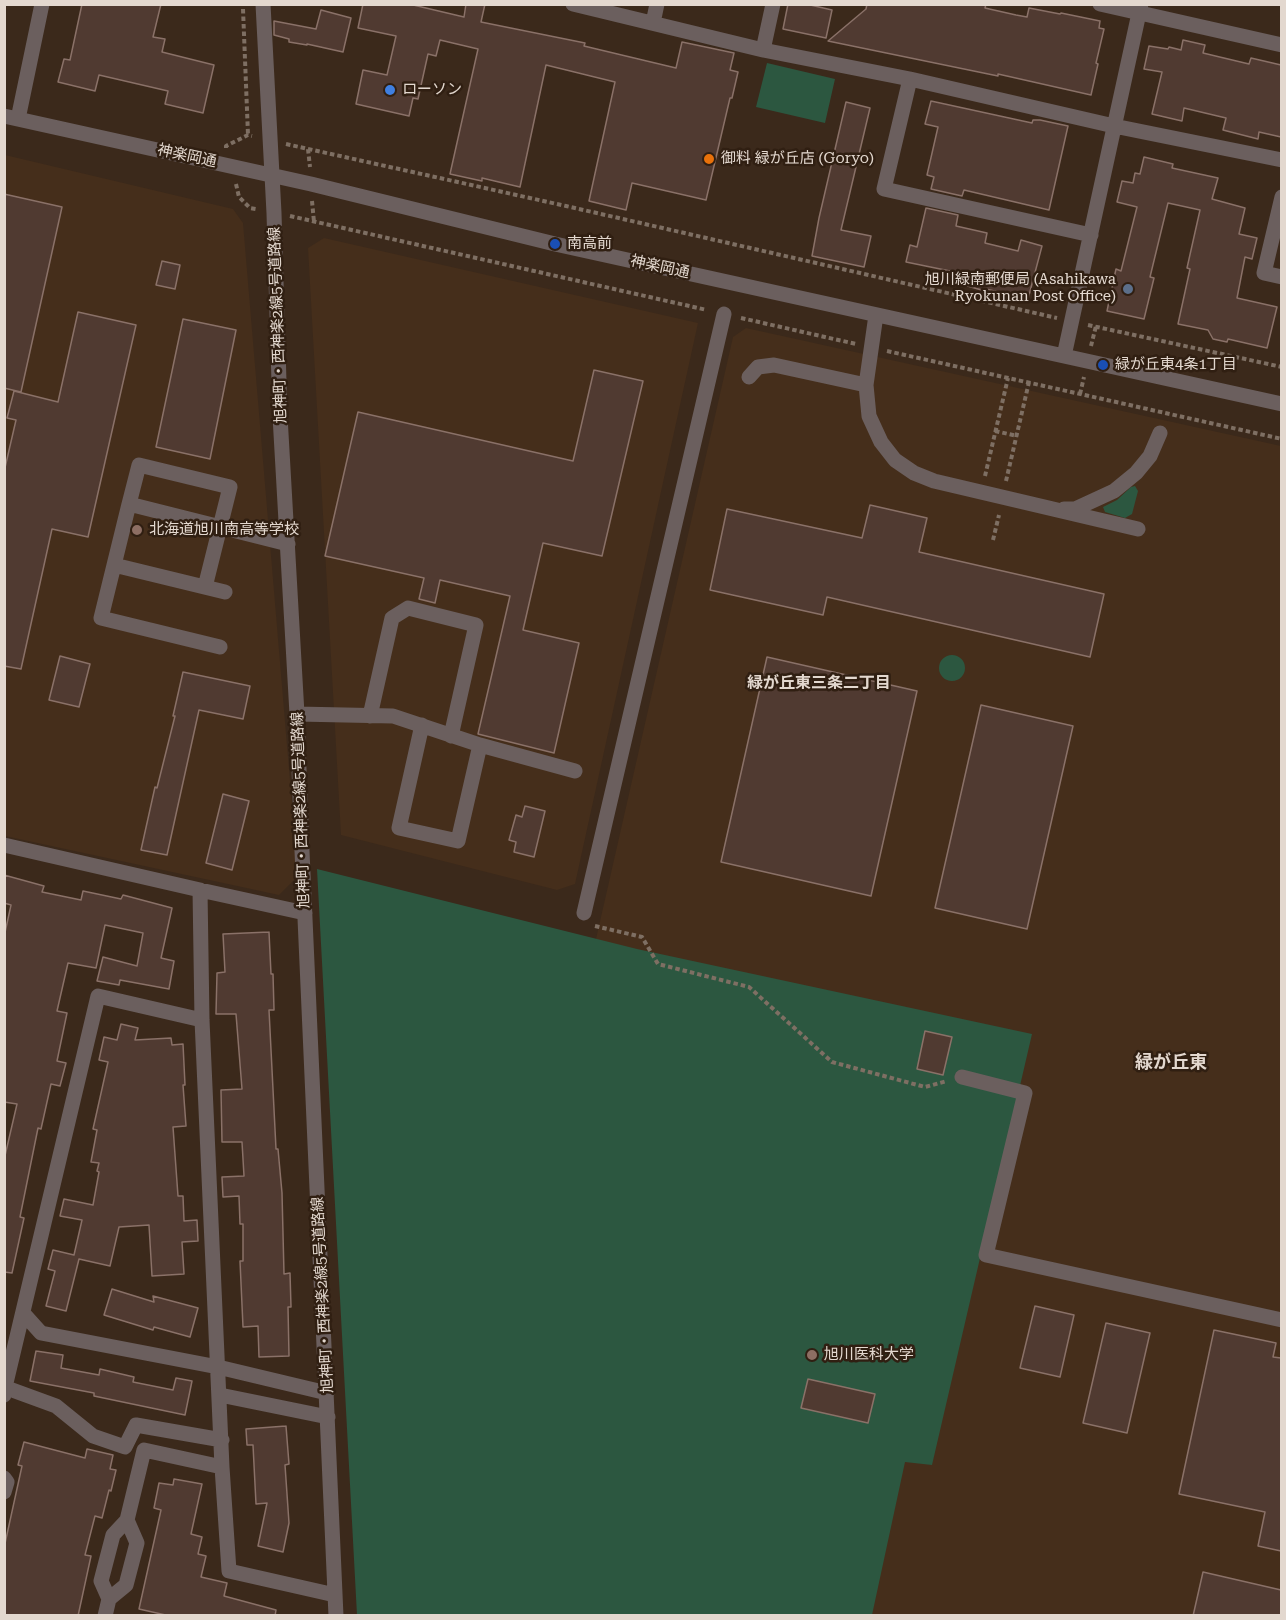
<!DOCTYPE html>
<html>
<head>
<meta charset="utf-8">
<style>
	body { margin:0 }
	#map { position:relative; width:1286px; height:1620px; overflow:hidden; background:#3b291b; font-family:"Roboto Serif",serif }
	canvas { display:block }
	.frame { position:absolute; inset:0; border:6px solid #e3d8cf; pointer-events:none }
</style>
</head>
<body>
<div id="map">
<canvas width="1286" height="1620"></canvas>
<div class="frame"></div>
</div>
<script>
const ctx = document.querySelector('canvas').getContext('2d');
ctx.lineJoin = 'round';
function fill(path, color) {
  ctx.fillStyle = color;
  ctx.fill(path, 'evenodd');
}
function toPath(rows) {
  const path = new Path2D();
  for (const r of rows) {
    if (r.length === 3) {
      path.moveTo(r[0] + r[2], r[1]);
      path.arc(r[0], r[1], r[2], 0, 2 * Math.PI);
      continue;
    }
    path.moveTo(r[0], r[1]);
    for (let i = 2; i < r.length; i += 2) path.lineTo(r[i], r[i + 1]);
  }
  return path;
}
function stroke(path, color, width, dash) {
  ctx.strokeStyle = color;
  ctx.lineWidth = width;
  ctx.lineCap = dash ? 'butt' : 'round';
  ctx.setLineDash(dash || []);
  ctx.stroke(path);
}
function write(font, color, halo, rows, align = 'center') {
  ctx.font = font + ' "Roboto Serif","Noto Sans JP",serif';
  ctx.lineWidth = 5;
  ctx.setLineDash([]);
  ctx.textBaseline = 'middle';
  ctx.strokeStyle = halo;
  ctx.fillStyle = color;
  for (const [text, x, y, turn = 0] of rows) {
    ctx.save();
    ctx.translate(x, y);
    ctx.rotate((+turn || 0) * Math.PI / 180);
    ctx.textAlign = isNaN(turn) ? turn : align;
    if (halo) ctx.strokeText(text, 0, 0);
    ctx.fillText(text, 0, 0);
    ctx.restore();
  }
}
fill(toPath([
	[5,155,233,209,243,223,298,876,279,895,5,836],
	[324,238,698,323,575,884,557,890,341,835,308,248],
	[746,328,1281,446,1281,1615,357,1615,596,939,733,337]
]), '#452e1b');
fill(toPath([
	[767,63,835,79,825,123,756,107],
	[1135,486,1138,491,1132,514,1125,518,1105,512,1103,507,1117,500,1131,487],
	[952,668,13],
	[317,869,637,949,1032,1034,932,1465,905,1462,872,1615,357,1615]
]), '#2c5740');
const building = toPath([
	[82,4,161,4,153,37,165,39,162,52,214,65,203,113,165,104,168,91,99,75,95,91,58,82,64,59,70,60,82,4],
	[363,4,409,4,464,17,466,4,485,4,481,22,585,43,584,46,676,68,682,42,734,53,730,70,738,72,732,98,730,98,706,200,632,183,626,210,589,201,615,82,546,65,520,187,482,178,482,181,450,174,478,49,440,40,436,56,428,54,418,99,413,98,409,116,356,104,363,70,387,75,396,36,358,28,363,4],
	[788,4,806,4,832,10,826,38,783,29,788,4],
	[867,4,986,4,985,8,1016,15,1027,17,1029,8,1060,14,1061,13,1100,21,1099,28,1104,29,1096,63,1098,64,1091,95,998,74,998,76,828,41,866,9,867,4],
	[321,10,351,18,343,52,307,44,307,45,289,42,289,39,274,35,274,21,316,29,321,10],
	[1183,40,1205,45,1203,53,1249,64,1251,58,1281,65,1281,137,1259,132,1258,139,1223,130,1226,118,1184,108,1182,121,1152,114,1162,72,1144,69,1149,46,1168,49,1169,47,1181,50,1183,40],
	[931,101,1032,123,1033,120,1040,120,1068,126,1049,210,964,190,962,196,931,189,934,177,927,175,938,127,925,124,931,101],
	[846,102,870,108,841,230,871,236,864,267,812,256,819,218,846,102],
	[1144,157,1173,164,1172,168,1218,178,1212,199,1245,208,1239,234,1257,238,1252,259,1245,257,1237,298,1277,307,1267,348,1228,339,1227,342,1213,339,1208,330,1178,324,1190,269,1187,268,1200,210,1168,203,1150,277,1154,278,1144,319,1107,311,1116,269,1121,271,1137,207,1117,202,1122,181,1133,183,1135,173,1140,174,1144,157],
	[4,194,62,207,21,392,4,388,4,194],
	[926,208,958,215,956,226,987,233,985,243,1018,251,1021,240,1042,246,1028,299,986,289,985,291,964,285,968,278,950,274,950,271,906,262,910,245,917,247,926,208],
	[162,261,180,265,175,289,156,285,162,261],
	[78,312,136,325,88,537,52,529,21,669,4,666,4,472,16,420,7,418,14,391,58,402,78,312],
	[183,319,236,330,210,459,156,447,183,319],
	[594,370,643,381,602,556,543,543,523,630,579,643,554,753,478,734,510,596,440,580,435,603,419,599,424,578,325,556,358,412,573,461,594,370],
	[870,505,927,518,919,552,1104,594,1090,657,827,597,823,615,710,590,727,509,862,538,870,505],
	[60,656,90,664,79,707,49,700,60,656],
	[767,657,917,691,871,896,721,862,767,657],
	[183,672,250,686,243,719,199,710,167,855,141,850,155,787,157,788,175,716,173,716,183,672],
	[981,705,1073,726,1027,929,935,908,981,705],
	[223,794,249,801,232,870,206,863,223,794],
	[525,806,545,811,534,857,514,852,516,842,509,840,516,815,522,817,525,806],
	[4,875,44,886,42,892,81,900,83,891,121,899,123,895,172,908,161,958,174,961,169,989,120,980,119,985,97,981,103,957,137,966,143,933,105,925,96,968,68,963,57,1011,67,1013,57,1061,66,1063,60,1086,51,1084,41,1129,38,1128,20,1217,24,1218,12,1273,4,1272,4,1160,17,1104,4,1102,4,937,11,905,4,903,4,875],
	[269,932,271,974,273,974,274,1010,269,1010,276,1149,278,1149,282,1193,284,1274,290,1273,291,1307,288,1307,289,1356,259,1357,258,1326,243,1327,240,1261,243,1261,243,1224,240,1224,239,1196,223,1197,222,1177,244,1176,242,1142,222,1142,221,1090,242,1089,236,1014,216,1014,217,973,225,972,223,934,269,932],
	[121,1024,138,1028,135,1040,171,1038,172,1045,183,1044,185,1085,183,1085,186,1126,173,1127,178,1196,183,1196,184,1221,197,1220,198,1241,182,1242,184,1274,152,1276,149,1225,119,1227,110,1266,79,1259,66,1311,46,1306,55,1271,48,1269,53,1250,74,1255,82,1220,60,1216,64,1199,93,1205,99,1172,97,1171,99,1163,91,1162,97,1130,93,1129,108,1062,99,1060,104,1037,117,1040,121,1024],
	[925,1031,952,1037,943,1075,917,1069,925,1031],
	[112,1289,154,1302,153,1296,198,1308,190,1337,154,1327,153,1330,104,1315,112,1289],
	[1035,1306,1074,1315,1060,1377,1020,1368,1035,1306],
	[1106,1323,1150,1333,1127,1433,1083,1423,1106,1323],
	[1214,1330,1276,1343,1273,1357,1281,1358,1281,1551,1258,1546,1265,1512,1179,1494,1214,1330],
	[36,1351,63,1355,61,1368,99,1375,100,1369,134,1377,133,1382,173,1390,176,1378,192,1381,185,1415,94,1396,94,1393,30,1381,36,1351],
	[808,1379,875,1394,868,1423,801,1408,808,1379],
	[286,1426,289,1464,285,1465,289,1523,283,1552,258,1546,267,1503,256,1504,253,1445,247,1445,246,1429,286,1426],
	[24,1442,85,1458,87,1449,113,1455,110,1469,116,1470,111,1491,109,1490,102,1518,95,1516,85,1555,91,1556,78,1616,4,1616,4,1548,22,1466,18,1465,24,1442],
	[174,1479,202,1484,191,1534,202,1537,198,1554,206,1556,201,1577,227,1583,224,1596,276,1610,275,1616,170,1616,139,1609,161,1510,154,1508,159,1483,173,1485,174,1479],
	[1203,1572,1281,1590,1281,1616,1193,1616,1203,1572]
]);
fill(building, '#503a31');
stroke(building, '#8a7168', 1.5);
stroke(toPath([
	[243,9,248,135],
	[286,144,566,206,1057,318],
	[226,148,226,146,248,135,252,136],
	[308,149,310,167],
	[236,184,239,197,250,208,256,209],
	[312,201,314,222],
	[290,216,707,310],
	[741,318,856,344],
	[1088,325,1282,367],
	[1091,346,1096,326],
	[887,351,1282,439],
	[1080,394,1084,377],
	[995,431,1017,436],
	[985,476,1008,378],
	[1006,481,1029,382],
	[993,540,999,515],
	[595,926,642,937,658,964,749,987,832,1062,925,1087,947,1081]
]), '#7e6f63', 4, [4.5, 3]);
stroke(toPath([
	[263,4,274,213,280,416,297,714,302,851,336,1616],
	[573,4,763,50,910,79,1114,126,1282,160],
	[1100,4,1282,45],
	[653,23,657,4],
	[763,50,773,4],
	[910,79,884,189,1091,235],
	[4,116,311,184,555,244,1282,404],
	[18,119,42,4],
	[1282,197,1264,273,1282,277],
	[876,315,866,385,869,416,881,442,895,460,914,473,934,481,1138,529],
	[1064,356,1141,4],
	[749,377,758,367,774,365,866,385],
	[129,504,139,465,230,487,205,587],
	[1064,509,1075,509,1114,491,1136,473,1150,456,1160,433],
	[114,565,225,592],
	[220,647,101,618,129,504,288,544],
	[297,714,393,716,480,745,575,771],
	[370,716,392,618,408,608,476,625,451,736],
	[422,725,399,828,458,841,480,745],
	[4,845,200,890,305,913],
	[200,890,202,1020,222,1467],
	[584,913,724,314],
	[962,1077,1025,1093,986,1255,1282,1320],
	[23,1313,41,1333,218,1367,327,1393],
	[4,1387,56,1406,93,1436,125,1447,136,1425,222,1440],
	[4,1395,5,1387,98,996,202,1020],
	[220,1395,328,1417],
	[4,1478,7,1482,4,1492],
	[109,1599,101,1581,113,1535,127,1520,144,1450,222,1467,229,1571,335,1595],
	[105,1616,109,1599,126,1585,137,1543,127,1520]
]), '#6b5f5e', 15);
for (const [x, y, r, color] of [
	[390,90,6,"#3f7fe0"],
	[709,159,6,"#e8710a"],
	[555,244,6,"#1a4fb4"],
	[1128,289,6,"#5c6f8a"],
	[1103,365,6,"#1a4fb4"],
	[137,530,6,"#8d6e63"],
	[812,1355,6,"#8d6e63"]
]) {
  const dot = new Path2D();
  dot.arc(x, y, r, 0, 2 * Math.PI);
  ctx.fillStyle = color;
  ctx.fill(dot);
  stroke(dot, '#301f12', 2);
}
write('15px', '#e3d8cf', '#301f12', [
	["ローソン",402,90],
	["御料 緑が丘店 (Goryo)",721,159],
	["南高前",567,244],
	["旭川緑南郵便局 (Asahikawa",1116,280,"right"],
	["Ryokunan Post Office)",1116,297,"right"],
	["緑が丘東4条1丁目",1115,365],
	["北海道旭川南高等学校",149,530],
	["旭川医科大学",824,1355]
], 'left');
write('15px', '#e3d8cf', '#301f12', [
	["神楽岡通",187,156,12],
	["神楽岡通",660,267,12],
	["旭神町・西神楽2線5号道路線",278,325,-92],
	["旭神町・西神楽2線5号道路線",301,810,-92],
	["旭神町・西神楽2線5号道路線",323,1295,-93]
]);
write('bold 16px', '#e3d8cf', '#301f12', [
	["緑が丘東三条二丁目",819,683]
]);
write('bold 18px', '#e3d8cf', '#301f12', [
	["緑が丘東",1171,1063]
]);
</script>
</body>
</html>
